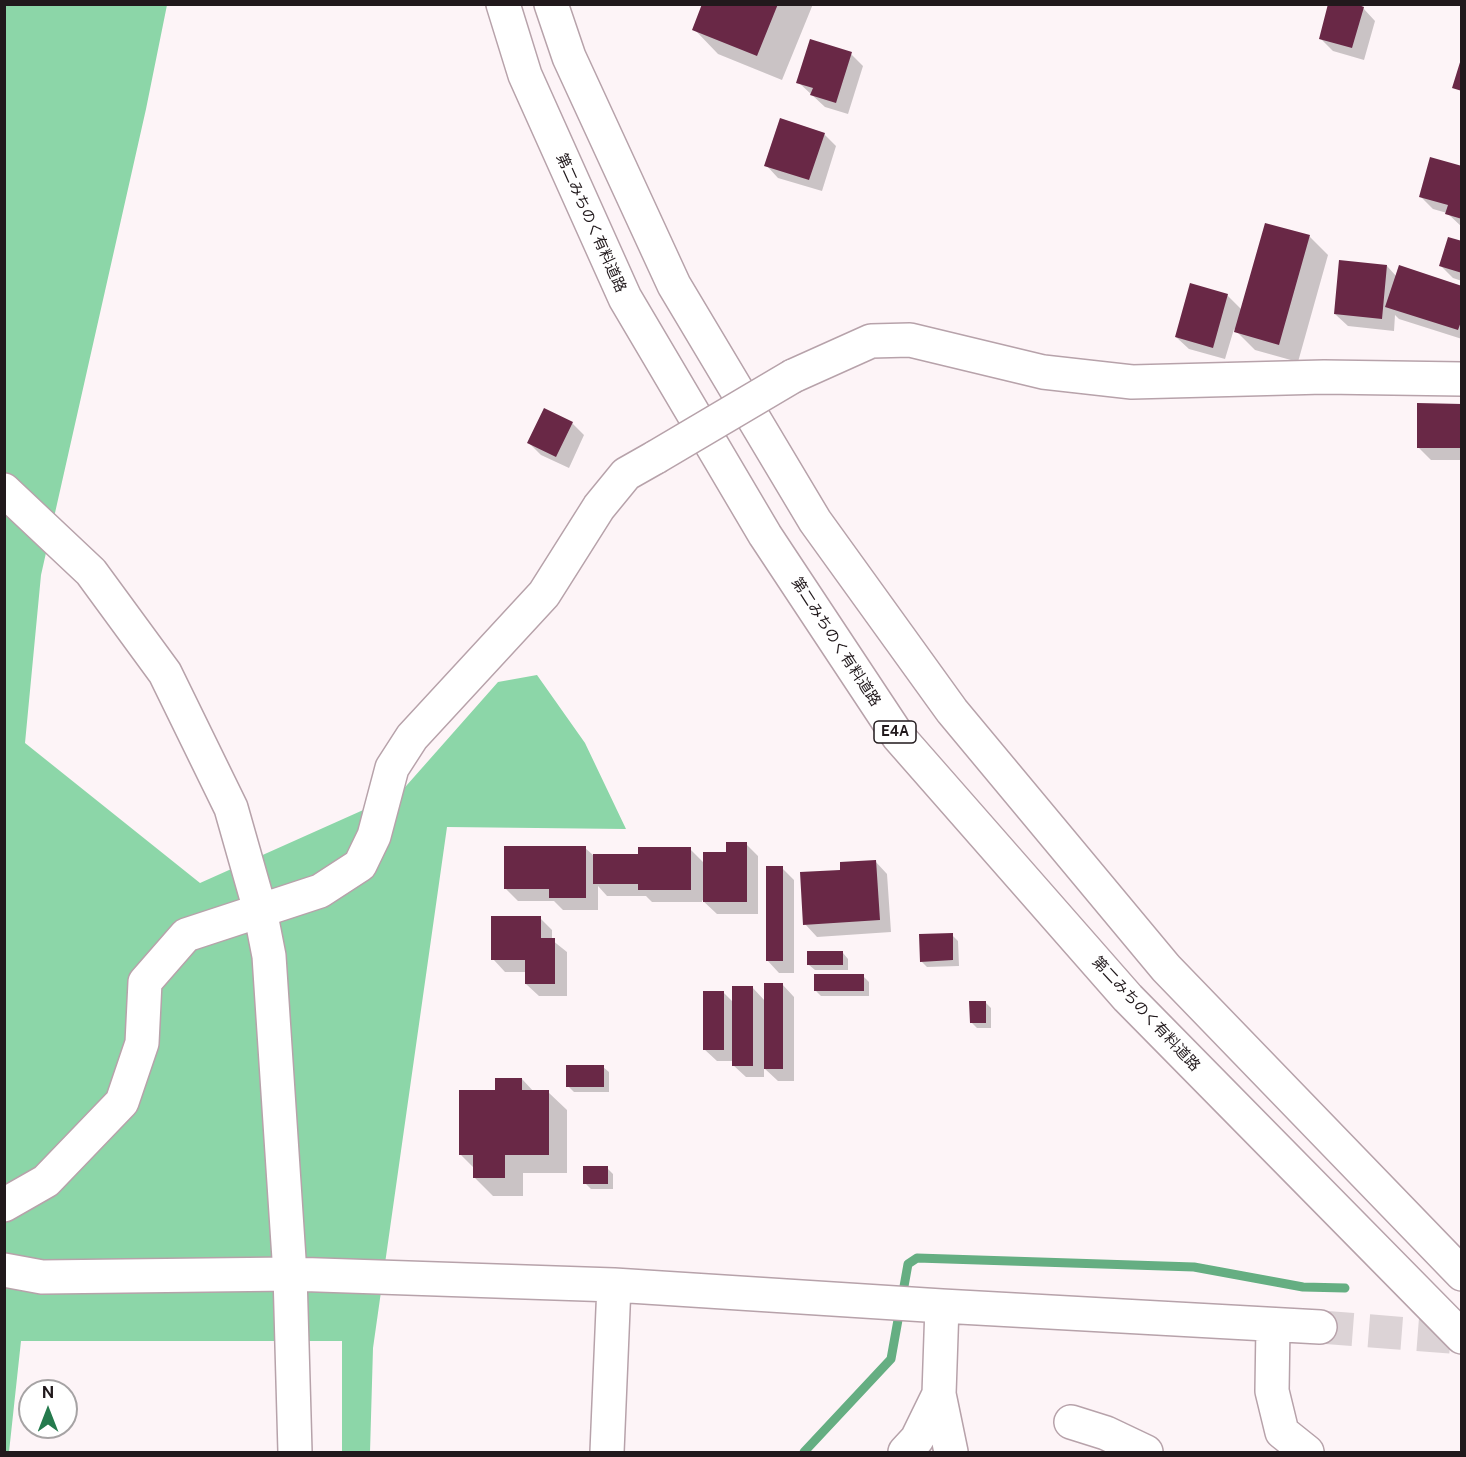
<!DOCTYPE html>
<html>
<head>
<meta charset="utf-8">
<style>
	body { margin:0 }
	#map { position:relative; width:1466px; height:1457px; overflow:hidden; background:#fdf4f7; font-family:"Public Sans",sans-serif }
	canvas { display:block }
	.frame { position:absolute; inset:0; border:6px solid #21191c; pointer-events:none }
	.north { position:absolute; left:18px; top:1379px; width:60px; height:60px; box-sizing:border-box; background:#fff; border:2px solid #a6a3a4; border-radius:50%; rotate:0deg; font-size:16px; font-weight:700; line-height:24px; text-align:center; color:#21191c }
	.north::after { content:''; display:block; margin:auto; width:21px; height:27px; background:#257a4d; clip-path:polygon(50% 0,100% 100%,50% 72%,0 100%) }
</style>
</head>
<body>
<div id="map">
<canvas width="1466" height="1457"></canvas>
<div class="frame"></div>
<div class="north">N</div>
</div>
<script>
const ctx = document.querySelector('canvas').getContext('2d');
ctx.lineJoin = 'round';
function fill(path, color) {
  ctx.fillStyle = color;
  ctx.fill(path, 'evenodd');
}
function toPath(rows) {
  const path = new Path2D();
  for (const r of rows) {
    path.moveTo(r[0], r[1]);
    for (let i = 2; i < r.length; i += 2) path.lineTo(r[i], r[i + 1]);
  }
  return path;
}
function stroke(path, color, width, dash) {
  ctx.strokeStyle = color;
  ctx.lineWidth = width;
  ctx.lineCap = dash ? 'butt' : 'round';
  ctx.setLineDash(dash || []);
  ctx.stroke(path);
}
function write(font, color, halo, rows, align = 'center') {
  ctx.font = font + ' "Public Sans","Noto Sans JP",sans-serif';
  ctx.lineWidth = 6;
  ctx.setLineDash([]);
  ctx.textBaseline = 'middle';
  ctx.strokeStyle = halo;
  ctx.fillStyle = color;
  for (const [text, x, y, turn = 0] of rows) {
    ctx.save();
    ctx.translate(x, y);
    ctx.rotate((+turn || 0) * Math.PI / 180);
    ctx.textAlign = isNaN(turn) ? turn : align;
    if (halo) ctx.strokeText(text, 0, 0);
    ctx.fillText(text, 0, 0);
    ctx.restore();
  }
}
fill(toPath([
	[5,5,167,5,146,109,41,575,25,743,200,883,399,794,498,682,537,675,585,743,626,829,447,827,373,1348,370,1452,342,1452,342,1341,21,1341,9,1452,5,1452]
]), '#8cd6a8');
fill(toPath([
	[704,4,813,4,782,80,718,54,694,29],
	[1363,8,1375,21,1364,60,1333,51,1320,38],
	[851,54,863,66,848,114,825,107,798,82],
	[824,134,836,146,822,191,778,178,766,165],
	[1462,168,1462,227,1447,213,1433,209,1420,196],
	[1309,236,1328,255,1298,362,1255,350,1234,329,1225,359,1189,349,1176,337,1227,295,1242,310],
	[1462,242,1462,281,1453,278,1441,266],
	[1387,266,1396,276,1462,288,1462,339,1399,319,1395,315,1394,331,1348,326,1335,314],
	[1462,405,1462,460,1431,460,1418,447],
	[572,423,584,435,569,468,541,455,529,443],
	[746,844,758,856,758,914,717,914,702,900,702,902,652,902,646,896,607,896,598,886,598,910,563,910,554,901,518,901,506,889,585,848,593,855,640,855,690,849,704,863],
	[875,861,887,874,891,932,817,937,805,924,842,871],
	[782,868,794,880,794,973,779,973,767,960],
	[540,918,552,930,552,940,567,952,567,996,539,996,526,984,526,972,505,972,493,959],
	[952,935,958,941,959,966,927,967,921,961],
	[843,953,848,959,848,970,815,970,809,965],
	[863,976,869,982,869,996,821,996,816,991],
	[782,984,794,997,794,1081,778,1081,764,1068,764,1077,746,1077,733,1065,733,1061,717,1061,704,1049,723,992,733,1002,752,987,765,1001],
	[985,1002,991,1008,991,1028,977,1028,971,1022],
	[603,1067,609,1072,609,1092,574,1092,568,1086],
	[522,1079,534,1092,548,1092,567,1110,567,1173,523,1173,523,1196,493,1196,474,1177,474,1168,461,1155,497,1092],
	[607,1168,613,1174,613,1189,591,1189,585,1183]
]), '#0003');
stroke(toPath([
	[804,1452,891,1359,908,1264,917,1258,1194,1267,1303,1287,1345,1288]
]), '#65ae82', 9);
fill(toPath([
	[702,4,778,4,757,56,692,30],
	[1328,4,1356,4,1364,7,1352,48,1319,39],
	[810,39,852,52,836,103,810,95,813,88,796,83],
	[1461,59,1462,59,1462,91,1452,88],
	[780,118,825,133,809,180,764,166],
	[1430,157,1462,166,1462,219,1445,214,1448,205,1419,197],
	[1265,223,1310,235,1279,345,1234,332],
	[1448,237,1462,241,1462,273,1439,266],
	[1339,260,1387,265,1382,319,1334,314],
	[1399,265,1462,286,1462,319,1458,330,1385,307],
	[1190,283,1228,294,1213,348,1175,337],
	[1417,403,1462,404,1462,448,1417,448],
	[544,408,573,422,556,457,527,443],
	[726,842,747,842,747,902,703,902,703,852,726,852],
	[504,846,586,846,586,898,549,898,549,889,504,889],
	[638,847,691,847,691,890,638,890,638,884,593,884,593,854,638,854],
	[876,860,880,920,803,925,800,872,840,870,840,862],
	[766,866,783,866,783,961,766,961],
	[491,916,541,916,541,938,555,938,555,984,525,984,525,960,491,960],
	[953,933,953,960,920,962,919,934],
	[807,951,843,951,843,965,807,965],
	[814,974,864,974,864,991,814,991],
	[764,983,783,983,783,1069,764,1069],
	[732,986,753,986,753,1066,732,1066],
	[703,991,724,991,724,1050,703,1050],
	[969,1001,986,1001,986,1023,970,1023],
	[566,1065,604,1065,604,1087,566,1087],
	[495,1078,522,1078,522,1090,549,1090,549,1155,505,1155,505,1178,473,1178,473,1155,459,1155,459,1090,495,1090],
	[583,1166,608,1166,608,1184,583,1184]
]), '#692846');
stroke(toPath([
	[1320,1327,1462,1338]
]), '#dcd3d6', 33, [33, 16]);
const minor = toPath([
	[793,376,871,341,910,340,1043,372,1132,382,1324,377,1462,379],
	[4,490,91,572,165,673,231,808,260,910,269,956,290,1274,295,1452],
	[4,1205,46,1181,122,1102,142,1043,145,982,186,935,320,891,360,865,374,836,392,768,412,737,544,594,599,507,626,474,656,457],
	[4,1270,42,1277,290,1274,614,1285,942,1306,1320,1327],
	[942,1306,939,1394,951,1452],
	[1273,1325,1272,1391,1282,1432,1307,1452],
	[1071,1422,1106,1433,1146,1452],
	[607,1452,614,1285],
	[905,1452,917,1439,939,1394]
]);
const highway = toPath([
	[503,4,525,75,625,298,765,535,898,736,1128,998,1462,1337],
	[551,4,569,57,674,285,815,521,952,711,1166,968,1462,1274]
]);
stroke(minor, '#b7a2aa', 36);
stroke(highway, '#b7a2aa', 36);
stroke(minor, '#fff', 33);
stroke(highway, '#fff', 33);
const minorBridge = toPath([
	[656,457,793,376]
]);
stroke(minorBridge, '#b7a2aa', 36, []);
stroke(minorBridge, '#fff', 33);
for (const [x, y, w] of [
	[895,732,42]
]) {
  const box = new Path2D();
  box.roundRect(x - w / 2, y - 11, w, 22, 4.5);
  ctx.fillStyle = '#fff';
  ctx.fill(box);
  stroke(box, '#21191c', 1.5);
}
write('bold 14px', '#21191c', null, [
	["E4A",895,732]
]);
write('15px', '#21191c', '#fff', [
	["第二みちのく有料道路",591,223,66],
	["第二みちのく有料道路",836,642,57],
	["第二みちのく有料道路",1146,1014,47]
]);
</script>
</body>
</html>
